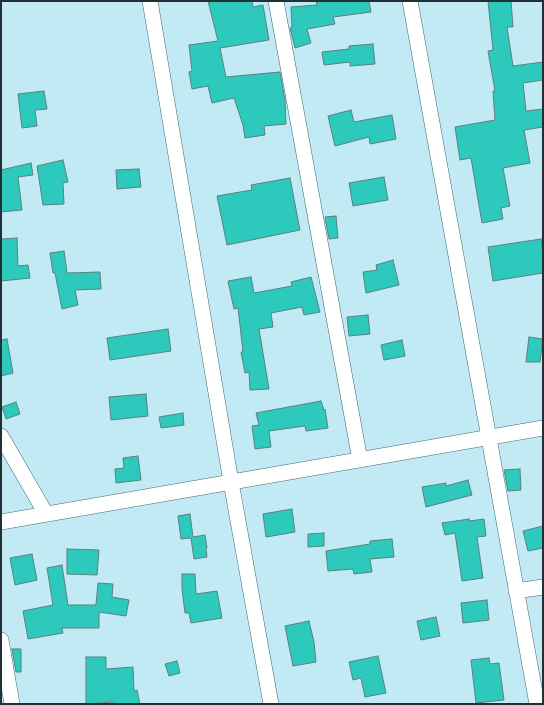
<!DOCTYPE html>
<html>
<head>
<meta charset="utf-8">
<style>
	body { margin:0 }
	#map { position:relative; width:544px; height:705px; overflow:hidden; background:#c1eaf5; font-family:"Noto Sans",sans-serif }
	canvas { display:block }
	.frame { position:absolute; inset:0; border:2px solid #203034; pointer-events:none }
</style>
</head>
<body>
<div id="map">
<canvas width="544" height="705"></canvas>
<div class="frame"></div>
</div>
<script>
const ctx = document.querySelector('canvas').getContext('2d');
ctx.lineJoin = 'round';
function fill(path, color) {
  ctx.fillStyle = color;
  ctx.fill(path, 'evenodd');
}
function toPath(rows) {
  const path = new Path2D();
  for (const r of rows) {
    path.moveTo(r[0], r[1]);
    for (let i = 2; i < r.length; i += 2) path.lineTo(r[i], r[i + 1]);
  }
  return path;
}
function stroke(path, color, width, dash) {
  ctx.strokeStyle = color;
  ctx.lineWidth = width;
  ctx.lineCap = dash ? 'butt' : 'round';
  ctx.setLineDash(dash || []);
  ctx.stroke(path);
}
const building = toPath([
	[208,1,252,1,253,7,263,5,269,40,220,48,226,77,280,72,285,100,286,124,264,126,265,135,245,138,243,125,234,98,212,103,208,86,192,89,189,72,192,71,189,45,218,41,208,1],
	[323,1,369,1,371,12,333,17,335,24,307,29,311,43,295,48,290,28,292,27,291,7,317,5,316,2,323,1],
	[488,1,511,1,513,27,507,27,513,66,543,62,543,80,523,83,526,111,543,109,543,127,524,130,530,163,503,168,510,206,501,208,503,219,482,223,471,158,460,160,455,127,495,120,493,91,495,91,488,51,493,50,488,1],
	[373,44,375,64,350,66,350,62,324,65,322,52,349,49,349,46,373,44],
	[44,91,47,109,35,110,37,126,22,128,18,94,44,91],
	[351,110,354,122,392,115,396,139,370,144,369,137,335,146,328,116,351,110],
	[63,160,68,182,63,183,64,204,43,205,37,166,63,160],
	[31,163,33,175,18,177,22,210,1,212,1,170,31,163],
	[139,169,141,187,117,189,116,170,139,169],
	[384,177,388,200,353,206,349,183,384,177],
	[290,178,300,230,227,245,217,196,252,190,251,185,290,178],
	[336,216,338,238,329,239,325,217,336,216],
	[17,238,18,266,28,265,30,278,1,281,1,239,17,238],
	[541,239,543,252,543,273,493,281,488,247,541,239],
	[64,251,67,273,100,272,101,289,75,290,78,305,62,309,55,273,53,273,50,253,64,251],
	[393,260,399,285,366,293,363,272,377,270,376,265,393,260],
	[251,277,254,293,292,286,291,282,311,277,320,312,304,315,302,307,271,313,273,327,259,329,269,389,250,390,249,372,245,373,241,352,243,352,238,308,234,309,228,281,251,277],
	[368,315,370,334,349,336,347,317,368,315],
	[168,329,171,351,110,360,107,338,168,329],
	[529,337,543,339,540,362,526,362,529,337],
	[7,339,13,373,1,376,1,340,7,339],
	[402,340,405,356,384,360,381,345,402,340],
	[146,394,148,416,111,420,109,397,146,394],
	[321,401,324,410,325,409,328,428,306,431,305,426,269,431,271,447,255,449,252,426,259,425,256,413,321,401],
	[16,402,20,414,6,419,2,407,16,402],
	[183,413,184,425,161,428,159,417,183,413],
	[138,456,141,480,116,483,115,469,124,468,123,458,138,456],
	[520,469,521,490,508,491,504,470,520,469],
	[468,480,472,495,426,507,422,487,446,483,446,486,468,480],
	[292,509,295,532,266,537,263,514,292,509],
	[190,514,193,537,205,535,207,548,206,549,207,557,194,559,191,538,181,539,178,516,190,514],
	[469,519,469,521,484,519,486,536,477,537,483,578,462,581,455,533,445,535,442,523,469,519],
	[543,526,543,548,528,551,523,531,543,526],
	[324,533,324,546,308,547,308,534,324,533],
	[392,539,394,557,370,559,372,572,354,574,353,569,328,571,326,551,370,544,370,541,392,539],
	[67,549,99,550,97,575,67,574,67,549],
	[32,554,37,580,15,585,10,558,32,554],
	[62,565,68,605,96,605,98,583,113,584,112,597,129,600,126,616,99,612,99,628,62,628,63,633,28,639,23,611,53,605,47,568,62,565],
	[182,574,195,574,196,594,217,591,222,618,191,623,189,613,185,613,182,589,182,574],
	[487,600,489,620,463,623,461,603,487,600],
	[436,617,440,636,421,640,417,621,436,617],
	[309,621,314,642,316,662,293,666,285,626,309,621],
	[12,649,21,649,21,672,16,672,12,649],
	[378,656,386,693,365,697,361,678,353,680,349,662,378,656],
	[86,657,106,657,106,669,133,667,134,691,137,690,140,704,113,704,113,702,86,704,86,657],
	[489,658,490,664,499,663,504,700,476,703,471,660,489,658],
	[177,661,180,673,169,676,165,664,177,661]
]);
fill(building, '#2ec9bd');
stroke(building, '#59817d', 1);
const minor = toPath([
	[150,1,231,482,271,704],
	[276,1,360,460],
	[410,1,537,704],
	[1,436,46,514],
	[1,522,543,428],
	[516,591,543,587],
	[1,640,12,704]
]);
stroke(minor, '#426770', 16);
stroke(minor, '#fff', 15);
</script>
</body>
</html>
